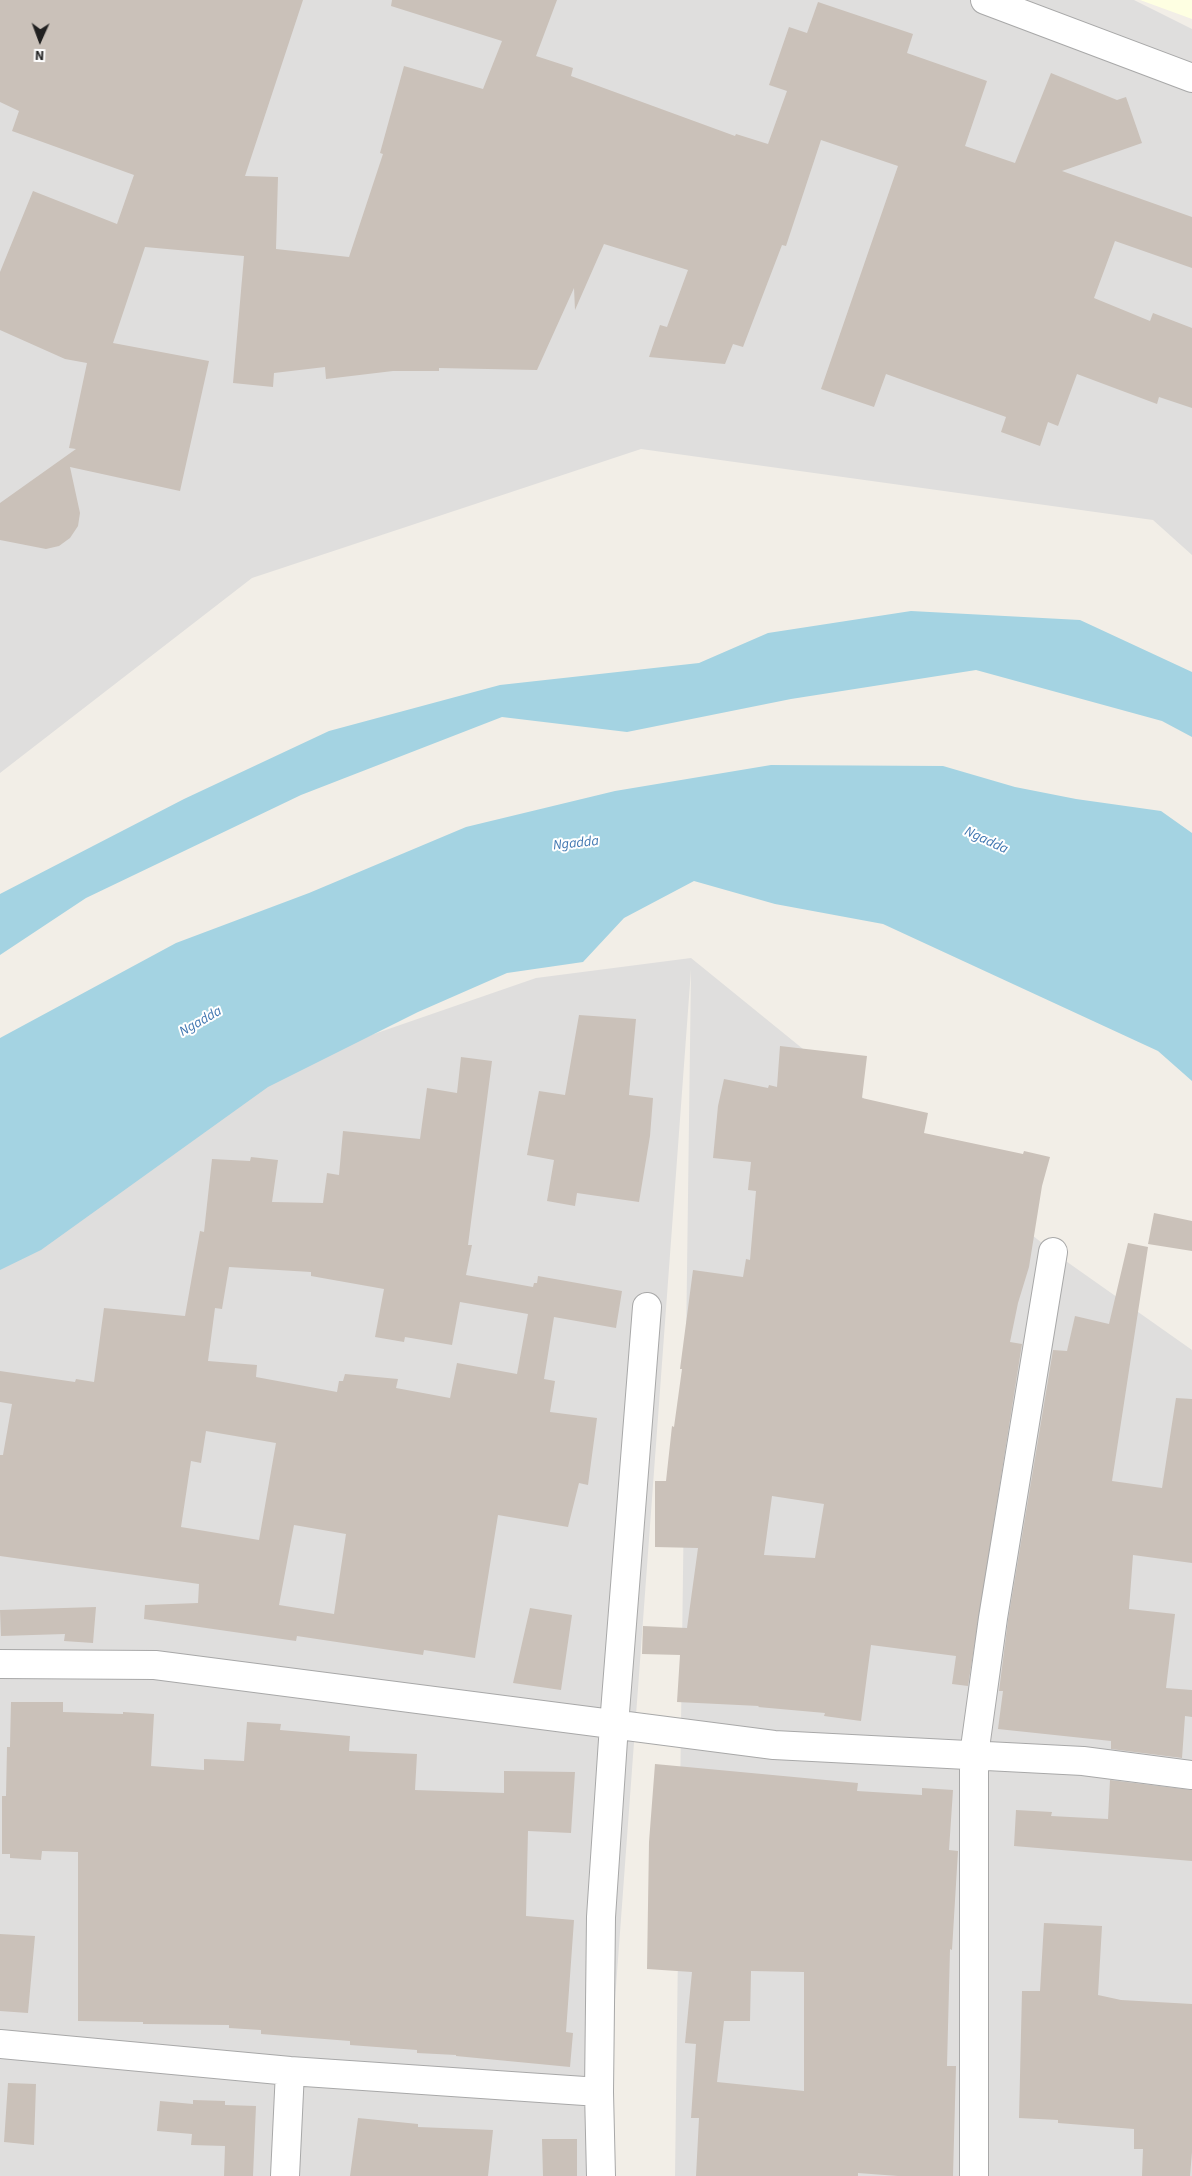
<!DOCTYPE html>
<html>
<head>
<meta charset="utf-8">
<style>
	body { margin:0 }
	#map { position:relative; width:1192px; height:2176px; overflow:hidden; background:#f2eee7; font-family:"Source Sans 3",sans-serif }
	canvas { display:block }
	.north { position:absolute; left:15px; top:15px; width:50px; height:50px; -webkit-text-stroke:4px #fff; paint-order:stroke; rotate:182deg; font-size:14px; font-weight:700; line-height:20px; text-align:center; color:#212121 }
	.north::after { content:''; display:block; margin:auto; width:18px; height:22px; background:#212121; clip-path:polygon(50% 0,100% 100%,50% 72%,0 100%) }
</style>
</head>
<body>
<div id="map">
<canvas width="1192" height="2176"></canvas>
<div class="north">N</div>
</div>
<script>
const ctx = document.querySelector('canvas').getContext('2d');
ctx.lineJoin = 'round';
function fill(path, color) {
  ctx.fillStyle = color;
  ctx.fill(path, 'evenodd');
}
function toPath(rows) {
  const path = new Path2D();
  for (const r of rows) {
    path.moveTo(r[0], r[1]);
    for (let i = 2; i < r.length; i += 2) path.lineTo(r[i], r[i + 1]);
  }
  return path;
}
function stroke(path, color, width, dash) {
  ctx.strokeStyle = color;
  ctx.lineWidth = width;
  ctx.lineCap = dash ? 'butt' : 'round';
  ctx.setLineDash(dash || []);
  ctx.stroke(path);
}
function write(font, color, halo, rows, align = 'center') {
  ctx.font = font + ' "Source Sans 3",sans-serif';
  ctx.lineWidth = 4;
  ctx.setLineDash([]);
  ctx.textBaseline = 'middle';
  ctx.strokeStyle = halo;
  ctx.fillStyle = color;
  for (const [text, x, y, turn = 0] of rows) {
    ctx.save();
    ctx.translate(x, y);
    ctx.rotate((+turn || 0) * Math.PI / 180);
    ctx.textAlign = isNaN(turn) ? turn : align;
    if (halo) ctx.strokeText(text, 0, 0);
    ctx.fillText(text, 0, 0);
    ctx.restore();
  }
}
fill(toPath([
	[0,0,1134,0,1192,29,1192,555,1153,520,641,449,252,578,0,773],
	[691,958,1053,1252,1192,1350,1192,2176,675,2176,691,970,602,2176,0,2176,0,1212,134,1117,536,978]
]), '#dfdedd');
fill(toPath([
	[1140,0,1192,0,1192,19]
]), '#feffe2');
fill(toPath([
	[911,611,1080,620,1192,672,1192,737,1162,721,976,670,791,699,627,732,502,717,301,795,86,898,0,955,0,894,184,799,329,731,500,685,699,663,768,633],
	[771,765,943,766,1015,787,1076,799,1161,811,1192,833,1192,1081,1158,1051,883,924,775,904,694,881,624,918,583,962,507,973,418,1012,268,1087,41,1250,0,1270,0,1038,176,943,309,893,466,827,615,791]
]), '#a4d3e2');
fill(toPath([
	[0,0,303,0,245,176,278,177,276,249,349,257,383,154,380,153,404,66,483,89,502,41,391,6,392,0,557,0,536,56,573,68,571,76,735,136,736,134,768,144,787,91,769,85,789,27,807,33,818,2,913,34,907,53,987,81,965,146,1015,163,1051,73,1117,100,1126,97,1142,143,1062,171,1192,217,1192,268,1115,241,1094,298,1150,321,1153,313,1192,328,1192,408,1159,397,1157,404,1077,374,1058,426,1048,422,1040,446,1001,432,1006,417,886,374,874,407,821,389,898,166,821,140,786,246,782,245,743,347,733,344,725,364,649,357,660,325,667,327,688,270,604,244,575,310,574,288,537,370,439,368,439,371,393,371,326,379,325,367,274,373,273,387,233,383,244,256,145,247,113,343,209,361,180,491,70,467,80,513,78,526,70,538,59,546,46,549,0,540,0,503,76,449,69,448,87,363,65,359,0,330,0,272,33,191,117,224,134,175,12,131,19,111,0,102],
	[579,1015,636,1019,629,1095,653,1098,650,1136,639,1202,577,1193,575,1206,547,1201,554,1160,527,1155,539,1091,565,1095],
	[780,1046,867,1056,862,1098,928,1113,924,1133,1023,1154,1024,1151,1050,1157,1042,1186,1029,1267,1018,1303,1010,1342,1022,1344,968,1686,952,1684,956,1656,871,1645,861,1721,824,1716,825,1713,758,1707,759,1706,677,1702,680,1655,642,1654,643,1626,687,1628,698,1548,655,1547,655,1481,666,1481,672,1426,674,1427,682,1369,680,1369,693,1270,743,1277,746,1259,750,1260,756,1191,748,1190,751,1162,713,1158,718,1106,724,1079,768,1088,769,1085,777,1087],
	[772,1496,824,1504,815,1558,764,1555],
	[461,1057,492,1061,468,1245,472,1245,466,1275,533,1287,534,1283,537,1283,538,1276,622,1291,616,1328,554,1317,544,1379,555,1381,550,1412,597,1418,588,1485,579,1483,568,1527,498,1515,475,1658,424,1650,423,1655,297,1636,296,1641,144,1619,145,1605,198,1603,199,1584,0,1556,0,1455,3,1455,12,1404,0,1402,0,1371,75,1382,76,1379,94,1382,104,1308,185,1316,200,1231,204,1232,212,1159,250,1161,251,1157,278,1160,272,1202,323,1203,327,1173,339,1175,343,1131,420,1139,427,1088,457,1093],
	[229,1267,311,1272,311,1276,384,1289,375,1337,404,1342,405,1337,452,1345,460,1302,528,1314,517,1374,457,1363,450,1398,396,1388,398,1379,345,1374,343,1381,339,1381,337,1392,256,1377,257,1365,208,1361,215,1308,222,1309],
	[206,1431,276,1443,259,1540,181,1527,191,1461,201,1463],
	[294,1525,346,1534,334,1614,279,1605],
	[1154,1213,1192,1221,1192,1251,1148,1244],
	[1128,1243,1148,1247,1112,1481,1162,1488,1176,1398,1192,1399,1192,1563,1133,1555,1129,1609,1175,1614,1166,1688,1192,1690,1192,1717,1185,1716,1182,1758,1111,1749,1111,1741,998,1729,1003,1691,999,1691,1008,1620,1053,1350,1067,1351,1075,1316,1109,1324],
	[96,1607,93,1643,64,1641,65,1634,1,1636,0,1610],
	[530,1608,572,1615,561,1690,513,1683],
	[11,1702,63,1702,63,1712,123,1714,123,1712,154,1714,151,1766,204,1770,204,1759,244,1761,247,1722,281,1724,280,1730,350,1736,349,1751,417,1754,415,1790,504,1793,504,1771,575,1772,571,1833,528,1831,526,1916,574,1920,566,2032,573,2033,570,2067,456,2056,456,2055,417,2053,417,2050,350,2045,350,2041,261,2034,261,2030,229,2028,229,2025,143,2024,143,2022,78,2021,78,1852,42,1851,41,1860,10,1858,10,1854,2,1854,2,1796,6,1796,7,1747,10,1747],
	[655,1764,858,1783,857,1791,922,1795,922,1788,953,1790,949,1850,958,1851,952,1950,950,1949,947,2066,956,2066,953,2176,898,2176,858,2173,858,2176,696,2176,699,2118,691,2118,696,2044,685,2043,692,1972,647,1969,649,1842],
	[751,1971,804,1972,804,2091,717,2082,724,2021,750,2021],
	[1110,1780,1192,1790,1192,1861,1014,1846,1016,1810,1052,1812,1051,1816,1108,1819],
	[1044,1923,1102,1926,1098,1995,1121,2000,1192,2004,1192,2152,1190,2176,1142,2176,1143,2149,1134,2149,1134,2129,1058,2123,1058,2120,1019,2118,1022,1991,1040,1991],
	[0,1934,35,1936,28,2013,0,2011],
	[8,2083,36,2084,34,2145,4,2142],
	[193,2100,225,2101,225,2105,256,2106,253,2176,224,2176,225,2146,191,2145,192,2134,157,2131,160,2101,193,2104],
	[358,2118,418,2124,418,2127,493,2130,488,2176,350,2176],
	[542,2139,577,2139,577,2176,543,2176]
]), '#cac1b9');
const street = toPath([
	[985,0,1192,78],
	[0,1664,155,1665,774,1745,1083,1761,1192,1775],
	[0,2044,290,2071,599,2092],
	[285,2176,290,2071],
	[601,2176,599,2092,601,1917,614,1725,647,1307],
	[974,2176,974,1755,993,1618,1053,1252]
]);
stroke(street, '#a8a8a8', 30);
stroke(street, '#fff', 28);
write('italic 14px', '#4177b1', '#fff', [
	["Ngadda",986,841,25],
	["Ngadda",576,844,-6],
	["Ngadda",201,1022,-30]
]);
</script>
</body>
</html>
